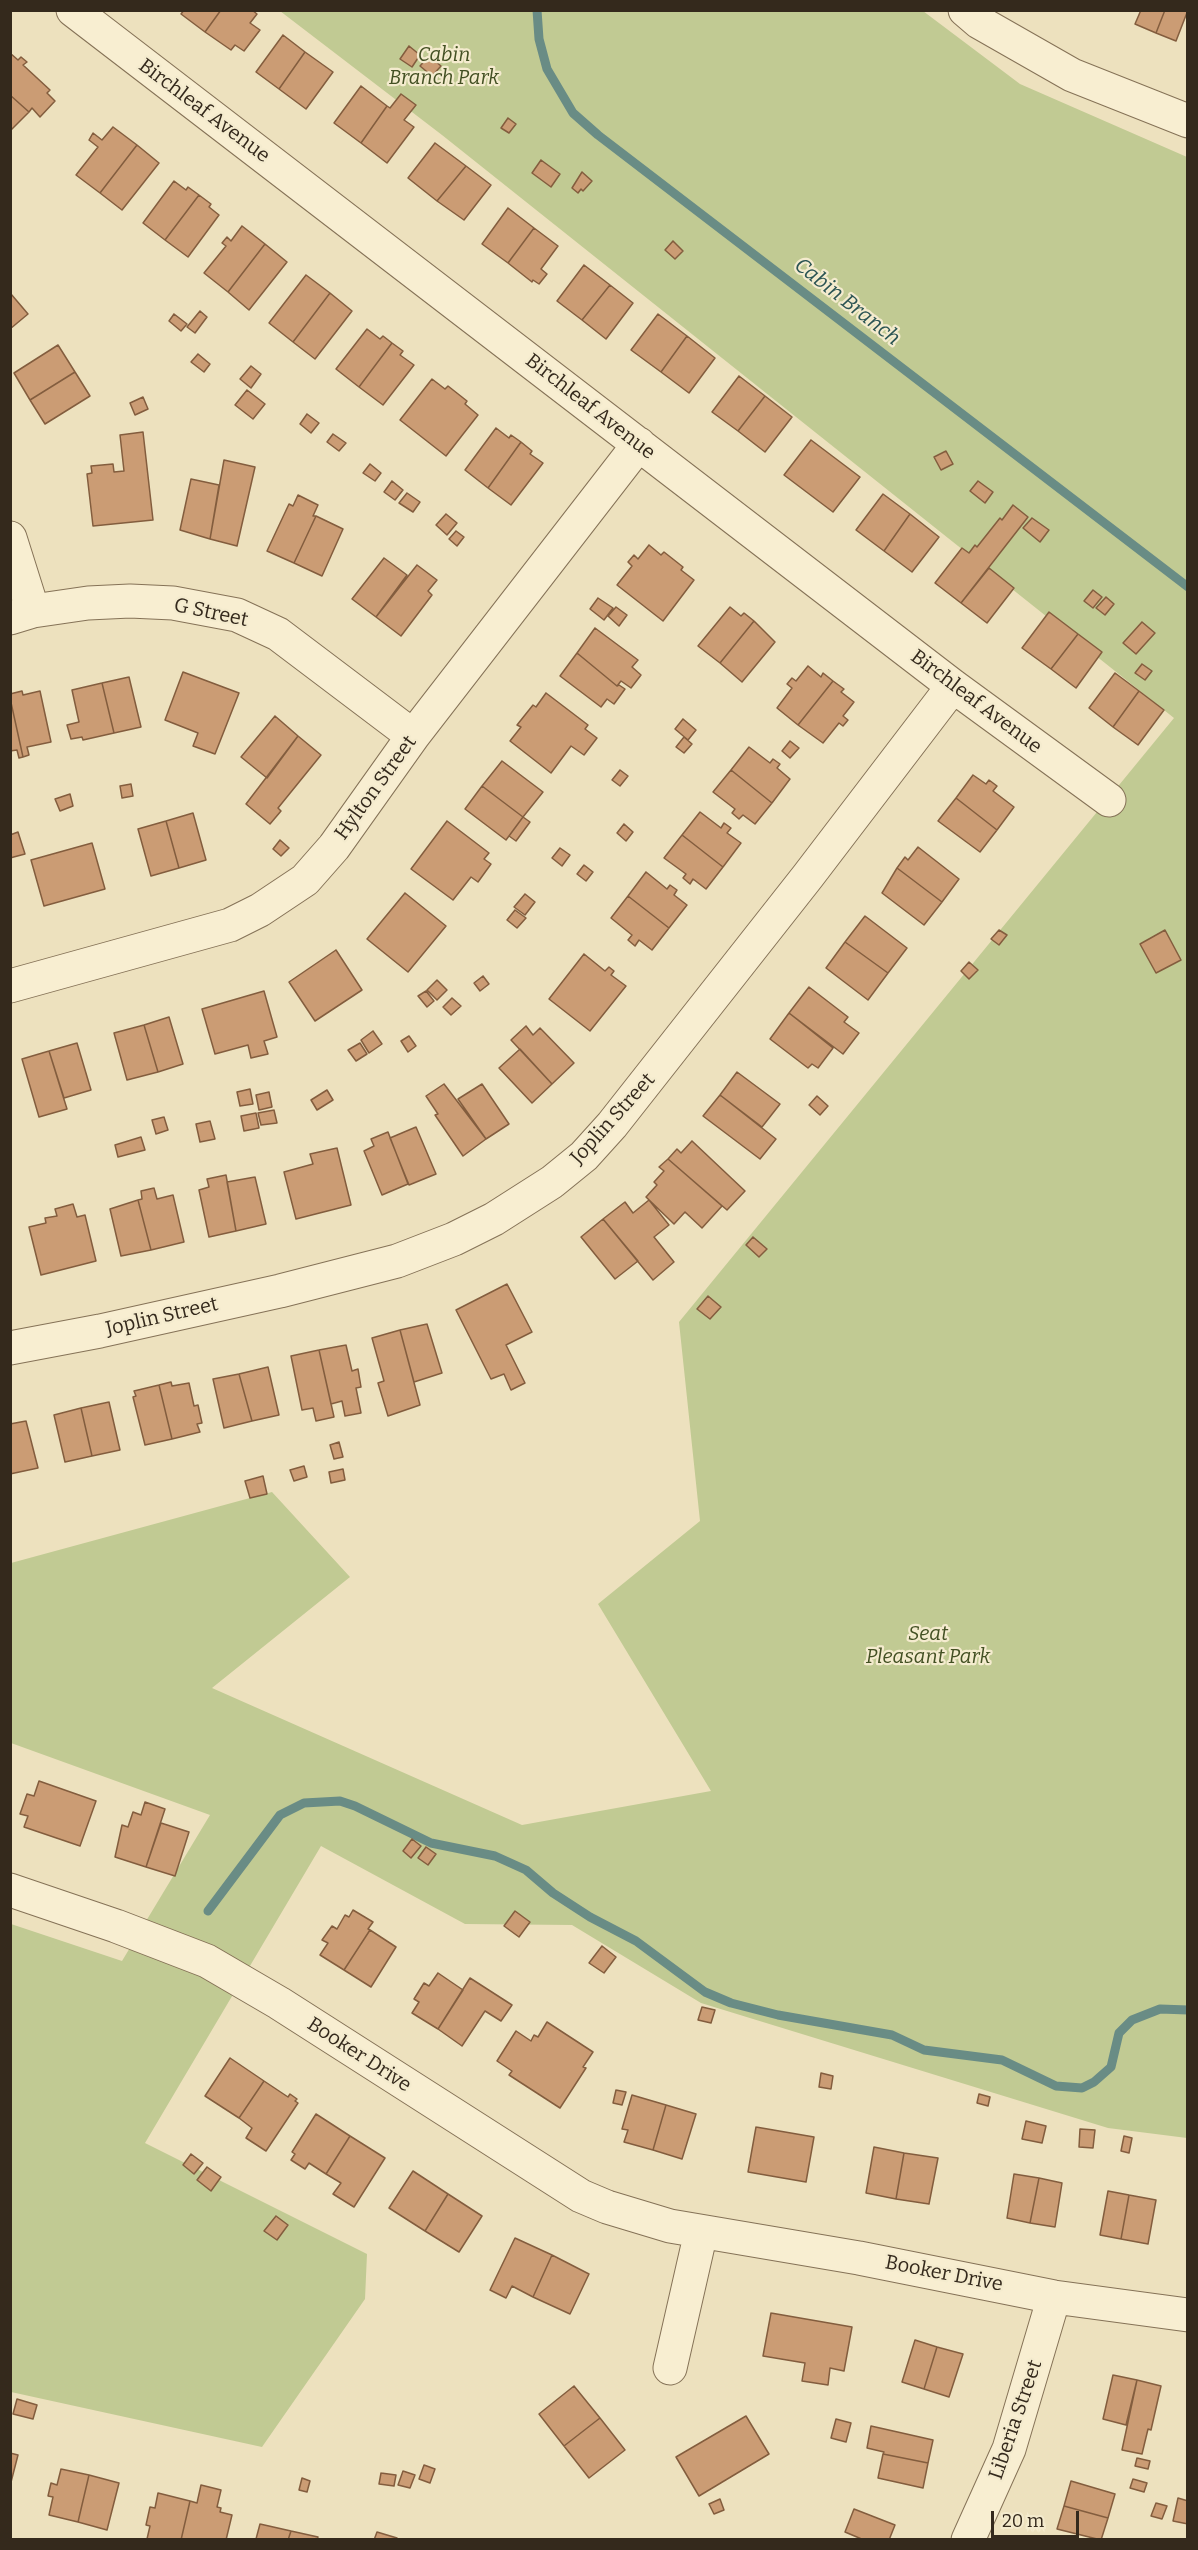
<!DOCTYPE html>
<html>
<head>
<meta charset="utf-8">
<style>
	body { margin:0 }
	#map { position:relative; width:1198px; height:2550px; overflow:hidden; background:#ede1be; font-family:Bitter,serif }
	canvas { display:block }
	.frame { position:absolute; inset:0; border:12px solid #34291c; pointer-events:none }
	.scale { position:absolute; left:991px; top:2511px; width:88px; height:27px; box-sizing:border-box; border:3px solid #34291c; border-top:0; padding-left:8px; font-size:18px; line-height:21px; white-space:nowrap; color:#34291c; -webkit-text-stroke:4px #f4ebce; paint-order:stroke }
</style>
</head>
<body>
<div id="map">
<canvas width="1198" height="2550"></canvas>
<div class="frame"></div>
<div class="scale">20 m</div>
</div>
<script>
const ctx = document.querySelector('canvas').getContext('2d');
ctx.lineJoin = 'round';
function fill(path, color) {
  ctx.fillStyle = color;
  ctx.fill(path, 'evenodd');
}
function toPath(rows) {
  const path = new Path2D();
  for (const r of rows) {
    path.moveTo(r[0], r[1]);
    for (let i = 2; i < r.length; i += 2) path.lineTo(r[i], r[i + 1]);
  }
  return path;
}
function stroke(path, color, width, dash) {
  ctx.strokeStyle = color;
  ctx.lineWidth = width;
  ctx.lineCap = dash ? 'butt' : 'round';
  ctx.setLineDash(dash || []);
  ctx.stroke(path);
}
function write(font, color, halo, rows, align = 'center') {
  ctx.font = font + ' Bitter,serif';
  ctx.lineWidth = 4.5;
  ctx.setLineDash([]);
  ctx.textBaseline = 'middle';
  ctx.strokeStyle = halo;
  ctx.fillStyle = color;
  for (const [text, x, y, turn = 0] of rows) {
    ctx.save();
    ctx.translate(x, y);
    ctx.rotate((+turn || 0) * Math.PI / 180);
    ctx.textAlign = isNaN(turn) ? turn : align;
    if (halo) ctx.strokeText(text, 0, 0);
    ctx.fillText(text, 0, 0);
    ctx.restore();
  }
}
fill(toPath([
	[280,11,923,11,1020,84,1187,157,1187,2138,1108,2128,701,2003,572,1925,465,1924,321,1846,145,2143,367,2254,365,2299,262,2447,11,2392,11,1924,122,1961,210,1815,11,1743,11,1563,272,1492,350,1577,212,1688,522,1825,711,1791,598,1604,700,1521,679,1322,1174,718,442,135]
]), '#c1ca93');
stroke(toPath([
	[537,10,539,39,547,69,573,113,598,135,1188,587],
	[208,1911,280,1815,304,1803,340,1801,355,1806,431,1843,495,1856,526,1870,553,1893,590,1917,636,1941,705,1992,731,2003,778,2015,892,2035,924,2050,1002,2060,1056,2086,1082,2088,1094,2082,1111,2067,1119,2033,1132,2020,1160,2009,1188,2010]
]), '#698c85', 9);
const building = toPath([
	[184,10,221,10,205,32,181,14,184,10],
	[221,10,252,10,257,14,250,23,260,30,244,51,235,45,231,50,205,32,221,10],
	[1141,10,1165,10,1156,33,1135,24,1141,10],
	[1165,10,1188,10,1176,41,1156,33,1165,10],
	[283,35,305,52,279,89,256,72,283,35],
	[409,46,420,55,412,67,400,59,409,46],
	[305,52,333,72,306,109,279,89,305,52],
	[10,53,18,60,21,57,27,62,23,65,50,90,47,93,55,101,40,117,32,108,29,112,10,95,10,53],
	[429,56,441,66,432,76,420,66,429,56],
	[361,86,387,106,361,143,334,123,361,86],
	[401,94,416,105,404,120,414,127,387,163,361,143,387,106,390,108,401,94],
	[10,95,29,112,10,131,10,95],
	[508,118,516,124,509,133,501,128,508,118],
	[113,127,137,145,100,193,76,175,98,147,89,140,93,133,102,140,113,127],
	[435,143,466,166,437,201,408,178,435,143],
	[137,145,159,163,122,210,100,193,137,145],
	[541,160,560,174,551,187,532,173,541,160],
	[466,166,491,185,464,220,437,201,466,166],
	[582,172,592,181,583,191,581,189,578,193,572,188,582,172],
	[174,181,186,190,188,187,199,195,165,240,143,223,174,181],
	[199,195,211,204,209,207,219,215,188,257,165,240,199,195],
	[508,208,534,228,508,263,482,244,508,208],
	[242,226,265,244,228,292,204,273,226,246,222,243,227,237,231,241,242,226],
	[534,228,558,246,541,269,547,274,539,284,533,280,532,282,508,263,534,228],
	[673,241,683,251,675,259,665,250,673,241],
	[265,244,287,262,249,310,228,292,265,244],
	[584,265,610,285,582,320,557,301,584,265],
	[306,275,330,293,293,342,269,323,306,275],
	[610,285,633,303,606,339,582,320,610,285],
	[330,293,352,311,315,359,293,342,330,293],
	[11,294,28,314,10,329,10,295,11,294],
	[200,311,207,317,195,333,187,327,200,311],
	[174,314,187,324,181,331,169,321,174,314],
	[658,314,687,336,661,372,631,350,658,314],
	[367,329,380,339,383,336,392,343,359,387,336,369,367,329],
	[687,336,715,358,689,393,661,372,687,336],
	[392,343,403,351,400,355,414,365,383,405,359,387,392,343],
	[58,345,75,372,30,400,14,373,58,345],
	[198,354,210,364,204,372,191,362,198,354],
	[251,366,261,374,251,388,240,379,251,366],
	[75,372,90,396,45,424,30,400,75,372],
	[739,376,765,396,738,431,712,412,739,376],
	[432,379,445,389,448,386,467,401,465,404,478,415,446,456,400,420,432,379],
	[247,390,265,404,253,419,235,405,247,390],
	[765,396,792,417,765,452,738,431,765,396],
	[143,397,148,409,135,415,130,403,143,397],
	[307,414,319,423,311,433,300,424,307,414],
	[496,428,509,438,511,435,521,442,488,488,465,470,496,428],
	[143,432,153,520,93,526,87,474,92,473,91,466,113,464,114,472,124,471,120,435,143,432],
	[333,434,346,443,339,451,327,442,333,434],
	[811,440,860,477,833,512,784,475,811,440],
	[521,442,532,451,530,454,543,463,511,505,488,488,521,442],
	[946,451,953,464,941,470,934,457,946,451],
	[224,460,255,467,237,546,210,539,224,460],
	[370,464,381,473,375,481,363,473,370,464],
	[191,479,219,485,210,539,180,530,191,479],
	[392,481,403,490,395,500,384,492,392,481],
	[978,481,993,492,985,503,970,491,978,481],
	[407,493,420,502,413,512,399,503,407,493],
	[883,494,910,514,884,551,856,530,883,494],
	[298,495,318,505,313,516,316,516,294,563,267,551,289,504,293,506,298,495],
	[1013,505,1028,517,961,603,935,583,962,548,969,553,975,545,977,547,1000,518,1002,520,1013,505],
	[446,514,457,523,447,535,436,525,446,514],
	[910,514,939,537,912,572,884,551,910,514],
	[316,516,343,529,322,576,294,563,316,516],
	[1032,518,1049,530,1040,542,1023,528,1032,518],
	[456,531,464,537,457,546,449,539,456,531],
	[649,545,661,555,664,552,683,567,681,570,694,580,663,621,617,585,632,566,628,562,634,555,638,559,649,545],
	[384,558,407,575,376,617,352,599,384,558],
	[417,565,437,580,428,591,432,595,401,636,376,617,417,565],
	[989,568,1014,588,987,623,961,603,989,568],
	[1093,590,1102,597,1093,608,1084,601,1093,590],
	[1106,597,1114,604,1105,615,1096,608,1106,597],
	[598,598,613,608,604,620,590,609,598,598],
	[616,607,627,615,619,626,608,616,616,607],
	[730,607,741,616,744,613,754,621,720,663,698,646,730,607],
	[1049,612,1078,634,1051,669,1022,648,1049,612],
	[754,621,775,642,742,682,720,663,754,621],
	[1142,622,1155,633,1136,654,1123,643,1142,622],
	[595,628,638,660,632,667,641,675,631,688,621,681,617,686,577,653,595,628],
	[1078,634,1102,652,1076,688,1051,669,1078,634],
	[577,653,617,686,619,685,625,689,614,704,607,699,601,707,560,676,577,653],
	[1142,664,1152,671,1145,680,1135,673,1142,664],
	[808,666,821,677,823,673,833,681,798,725,777,708,792,688,787,684,792,678,796,681,808,666],
	[183,672,239,693,215,754,193,746,198,733,165,720,183,672],
	[1115,673,1139,691,1113,727,1089,708,1115,673],
	[129,677,141,727,114,733,102,683,129,677],
	[833,681,844,689,841,692,854,702,843,716,848,720,843,726,839,723,823,743,798,725,833,681],
	[102,683,114,733,83,740,82,737,71,739,67,725,79,722,72,690,102,683],
	[22,691,23,695,40,691,51,742,27,747,29,755,23,757,10,698,10,694,22,691],
	[1139,691,1164,710,1138,745,1113,727,1139,691],
	[546,693,588,725,585,729,597,738,584,755,571,746,551,773,510,741,521,727,517,725,533,705,536,707,546,693],
	[10,698,23,757,19,758,17,750,10,751,10,698],
	[275,716,298,736,267,778,241,757,275,716],
	[683,719,696,730,688,740,675,729,683,719],
	[298,736,321,755,278,808,281,811,270,824,246,804,298,736],
	[684,737,692,744,684,753,676,747,684,737],
	[790,741,799,748,790,758,782,751,790,741],
	[749,747,770,763,773,759,780,764,777,768,790,779,772,803,731,770,749,747],
	[502,761,543,792,523,817,482,786,502,761],
	[620,770,628,776,620,786,612,780,620,770],
	[731,770,772,803,755,824,743,815,739,819,732,813,735,809,713,792,731,770],
	[973,775,986,784,989,780,997,786,993,791,1014,807,997,830,956,798,973,775],
	[131,784,133,796,122,798,120,786,131,784],
	[482,786,523,817,506,840,465,809,482,786],
	[70,794,73,806,60,811,55,799,70,794],
	[956,798,997,830,980,852,938,821,956,798],
	[700,812,721,828,724,823,731,828,727,833,741,843,723,867,682,835,700,812],
	[193,813,206,860,179,868,166,821,193,813],
	[523,817,530,822,516,841,509,836,523,817],
	[166,821,179,868,151,876,138,829,166,821],
	[447,821,489,853,484,859,491,864,478,882,471,877,453,900,411,869,447,821],
	[624,824,633,832,626,841,617,833,624,824],
	[18,832,25,854,10,858,10,835,18,832],
	[682,835,723,867,706,889,693,879,690,884,683,878,686,874,664,858,682,835],
	[280,840,289,848,281,856,273,849,280,840],
	[92,843,105,889,44,906,31,860,92,843],
	[918,847,959,879,942,902,897,868,905,857,908,860,918,847],
	[560,848,570,855,562,866,552,858,560,848],
	[584,865,593,872,586,881,577,874,584,865],
	[897,868,942,902,924,925,882,893,897,868],
	[646,872,667,889,670,885,677,890,674,895,687,905,669,928,628,896,646,872],
	[405,893,446,926,408,972,367,939,405,893],
	[525,894,535,902,525,915,514,907,525,894],
	[628,896,669,928,652,950,639,940,635,946,628,940,632,935,611,918,628,896],
	[515,910,526,918,517,928,507,920,515,910],
	[865,916,907,948,888,973,845,942,865,916],
	[999,930,1007,935,999,945,991,939,999,930],
	[1165,930,1181,960,1156,973,1140,944,1165,930],
	[845,942,888,973,868,1000,826,968,845,942],
	[336,950,362,990,315,1021,289,982,336,950],
	[584,954,605,971,609,967,614,971,611,975,626,986,590,1031,549,999,584,954],
	[969,962,978,970,969,979,961,971,969,962],
	[483,976,489,984,480,991,474,983,483,976],
	[437,980,447,990,437,1000,427,990,437,980],
	[809,987,848,1017,844,1022,859,1033,843,1054,789,1013,809,987],
	[264,991,277,1037,264,1041,268,1054,251,1058,248,1045,215,1054,202,1009,264,991],
	[426,991,434,1001,427,1007,418,996,426,991],
	[452,998,461,1006,451,1015,443,1007,452,998],
	[789,1013,833,1048,818,1068,812,1064,808,1068,770,1039,789,1013],
	[169,1017,183,1064,158,1072,144,1025,169,1017],
	[144,1025,158,1072,127,1080,114,1033,144,1025],
	[526,1026,533,1035,540,1028,574,1063,552,1084,511,1040,526,1026],
	[373,1031,382,1044,369,1053,361,1040,373,1031],
	[409,1036,416,1046,408,1052,401,1041,409,1036],
	[77,1043,91,1090,64,1098,49,1051,77,1043],
	[360,1043,367,1054,356,1061,348,1050,360,1043],
	[520,1049,552,1084,532,1103,499,1068,520,1049],
	[49,1051,67,1109,39,1117,22,1059,49,1051],
	[737,1072,780,1104,762,1127,720,1095,737,1072],
	[444,1084,486,1139,463,1156,435,1115,438,1114,426,1096,444,1084],
	[482,1084,509,1124,486,1139,458,1099,482,1084],
	[250,1089,253,1104,240,1106,237,1092,250,1089],
	[327,1090,333,1100,317,1110,311,1100,327,1090],
	[269,1092,272,1107,259,1110,256,1095,269,1092],
	[720,1095,776,1139,760,1159,703,1116,720,1095],
	[817,1096,828,1106,820,1115,809,1105,817,1096],
	[274,1110,277,1123,261,1125,258,1113,274,1110],
	[256,1113,259,1128,244,1131,241,1116,256,1113],
	[164,1117,168,1130,156,1134,152,1120,164,1117],
	[210,1121,215,1139,200,1142,196,1124,210,1121],
	[416,1127,436,1174,409,1185,390,1138,416,1127],
	[388,1132,408,1184,382,1195,364,1151,374,1146,371,1139,388,1132],
	[141,1137,145,1150,118,1157,115,1145,141,1137],
	[692,1141,745,1191,727,1210,668,1159,677,1149,681,1153,692,1141],
	[337,1148,351,1205,296,1219,284,1172,313,1164,310,1154,337,1148],
	[668,1159,722,1206,702,1228,685,1212,674,1224,646,1197,657,1185,654,1182,664,1171,659,1167,668,1159],
	[226,1175,236,1231,209,1237,199,1190,209,1187,207,1179,226,1175],
	[255,1177,266,1224,236,1231,227,1182,255,1177],
	[154,1188,157,1199,173,1195,184,1242,151,1250,138,1200,142,1199,141,1191,154,1188],
	[138,1200,151,1250,121,1256,110,1209,138,1200],
	[649,1200,669,1225,654,1237,674,1262,653,1280,603,1219,625,1202,633,1213,649,1200],
	[73,1204,77,1217,85,1215,96,1261,41,1275,29,1227,46,1223,45,1218,57,1216,55,1209,73,1204],
	[603,1219,638,1261,615,1279,581,1237,603,1219],
	[753,1237,767,1249,759,1257,746,1245,753,1237],
	[507,1284,532,1332,506,1345,525,1383,511,1390,504,1374,491,1379,456,1310,507,1284],
	[708,1296,721,1307,710,1319,697,1309,708,1296],
	[427,1324,442,1373,414,1382,400,1330,427,1324],
	[400,1330,420,1405,388,1416,378,1383,384,1381,372,1338,400,1330],
	[346,1345,352,1371,358,1369,361,1387,356,1388,361,1413,345,1416,342,1401,331,1404,319,1350,346,1345],
	[319,1350,334,1417,316,1421,313,1408,302,1410,291,1356,319,1350],
	[268,1367,279,1415,252,1421,239,1374,268,1367],
	[239,1374,252,1421,224,1428,213,1379,239,1374],
	[171,1382,172,1386,189,1383,194,1406,198,1405,202,1423,197,1424,200,1432,172,1439,159,1385,171,1382],
	[159,1385,172,1439,145,1445,133,1397,136,1396,134,1391,159,1385],
	[109,1402,120,1450,92,1456,81,1408,109,1402],
	[81,1408,92,1456,65,1462,54,1415,81,1408],
	[26,1421,38,1468,10,1474,10,1424,26,1421],
	[339,1442,343,1457,334,1459,330,1445,339,1442],
	[304,1466,307,1477,294,1481,290,1470,304,1466],
	[343,1469,345,1480,331,1483,329,1472,343,1469],
	[263,1476,267,1494,250,1498,245,1481,263,1476],
	[39,1781,96,1801,80,1846,24,1827,28,1816,20,1814,27,1794,34,1796,39,1781],
	[145,1802,165,1809,146,1867,115,1857,122,1825,128,1827,133,1812,141,1815,145,1802],
	[161,1823,189,1832,175,1876,146,1867,161,1823],
	[412,1839,421,1846,411,1858,403,1851,412,1839],
	[426,1847,436,1854,428,1865,418,1858,426,1847],
	[353,1910,373,1922,368,1929,370,1930,344,1970,320,1955,328,1943,322,1940,332,1926,337,1929,345,1915,349,1917,353,1910],
	[515,1911,530,1922,519,1937,504,1926,515,1911],
	[370,1930,396,1947,371,1987,344,1970,370,1930],
	[602,1946,616,1957,604,1973,589,1963,602,1946],
	[438,1973,463,1990,438,2029,412,2013,419,2002,414,1999,424,1983,429,1986,438,1973],
	[470,1978,512,2005,501,2021,485,2011,462,2046,438,2029,470,1978],
	[702,2007,715,2010,711,2023,698,2020,702,2007],
	[547,2022,593,2052,583,2067,586,2068,560,2108,509,2075,512,2071,497,2061,516,2031,531,2041,534,2035,538,2037,547,2022],
	[230,2058,264,2081,239,2118,205,2096,230,2058],
	[821,2073,833,2076,831,2089,819,2087,821,2073],
	[264,2081,288,2097,290,2094,297,2099,295,2101,298,2103,266,2151,246,2138,252,2128,239,2118,264,2081],
	[616,2090,626,2092,622,2105,613,2103,616,2090],
	[979,2094,990,2097,988,2106,977,2103,979,2094],
	[632,2095,666,2105,653,2150,624,2142,628,2130,622,2129,632,2095],
	[666,2105,696,2114,682,2159,653,2150,666,2105],
	[316,2114,350,2136,326,2174,309,2163,305,2169,291,2160,295,2154,292,2152,316,2114],
	[1026,2121,1046,2126,1042,2143,1022,2139,1026,2121],
	[756,2127,814,2137,806,2182,748,2172,756,2127],
	[1080,2129,1095,2130,1093,2148,1079,2147,1080,2129],
	[350,2136,385,2158,354,2207,333,2194,341,2183,326,2174,350,2136],
	[1124,2136,1132,2138,1129,2153,1121,2151,1124,2136],
	[874,2147,904,2153,896,2199,866,2193,874,2147],
	[904,2153,938,2158,929,2204,896,2199,904,2153],
	[191,2154,203,2163,194,2174,183,2165,191,2154],
	[207,2167,221,2177,211,2191,197,2180,207,2167],
	[413,2171,448,2194,425,2231,389,2208,413,2171],
	[1014,2174,1039,2178,1030,2223,1007,2218,1014,2174],
	[1039,2178,1062,2183,1055,2227,1030,2223,1039,2178],
	[1108,2191,1129,2195,1121,2239,1100,2235,1108,2191],
	[448,2194,482,2216,459,2252,425,2231,448,2194],
	[1129,2195,1156,2200,1148,2244,1121,2239,1129,2195],
	[276,2216,288,2225,277,2240,264,2231,276,2216],
	[515,2238,552,2255,533,2297,512,2286,506,2298,490,2290,515,2238],
	[552,2255,589,2274,570,2314,533,2297,552,2255],
	[771,2313,852,2327,844,2371,830,2368,828,2385,802,2381,805,2363,763,2356,771,2313],
	[915,2340,937,2347,924,2389,902,2382,915,2340],
	[937,2347,963,2354,949,2397,924,2389,937,2347],
	[1113,2375,1137,2380,1126,2425,1103,2419,1113,2375],
	[1137,2380,1161,2386,1151,2430,1148,2429,1142,2454,1122,2450,1137,2380],
	[574,2386,600,2418,564,2446,539,2414,574,2386],
	[17,2399,37,2405,33,2419,13,2414,17,2399],
	[746,2416,769,2454,699,2496,676,2457,746,2416],
	[600,2418,625,2450,589,2478,564,2446,600,2418],
	[836,2419,851,2423,846,2442,831,2438,836,2419],
	[871,2426,933,2440,928,2463,883,2454,884,2452,867,2448,871,2426],
	[10,2453,18,2455,10,2486,10,2453],
	[883,2454,928,2463,923,2488,878,2478,883,2454],
	[1137,2458,1150,2461,1148,2469,1135,2466,1137,2458],
	[424,2465,435,2469,430,2483,419,2479,424,2465],
	[61,2469,89,2475,78,2522,49,2515,53,2497,48,2496,51,2483,57,2485,61,2469],
	[403,2471,415,2475,410,2488,398,2485,403,2471],
	[381,2473,396,2475,394,2486,379,2484,381,2473],
	[89,2475,119,2483,107,2530,78,2522,89,2475],
	[302,2478,310,2481,307,2492,299,2490,302,2478],
	[1133,2479,1147,2483,1144,2492,1130,2488,1133,2479],
	[1071,2481,1115,2494,1108,2518,1064,2506,1071,2481],
	[201,2485,221,2490,217,2507,221,2508,220,2512,232,2515,226,2540,181,2540,190,2501,197,2503,201,2485],
	[158,2493,190,2501,181,2540,147,2539,150,2526,146,2525,150,2507,155,2508,158,2493],
	[1178,2498,1188,2501,1188,2524,1173,2521,1178,2498],
	[720,2499,724,2510,714,2514,709,2504,720,2499],
	[1156,2503,1167,2506,1162,2519,1151,2516,1156,2503],
	[1064,2506,1108,2518,1101,2540,1057,2529,1064,2506],
	[854,2509,895,2525,889,2540,864,2540,845,2532,854,2509],
	[260,2524,291,2531,288,2540,249,2540,256,2539,260,2524],
	[291,2531,318,2537,317,2540,288,2540,291,2531],
	[377,2532,397,2538,397,2540,374,2540,377,2532]
]);
fill(building, '#cb9c74');
stroke(building, '#835d3e', 1.5);
const minor = toPath([
	[73,10,953,686,1109,800],
	[965,10,979,22,1072,75,1188,121],
	[10,538,33,611],
	[10,618,33,611,88,603,130,601,173,603,237,615,278,634,413,736],
	[10,986,230,925,260,910,305,880,334,847,413,736,639,444],
	[10,1348,100,1331,280,1291,397,1261,454,1239,494,1219,552,1182,584,1156,612,1125,808,876,953,686],
	[10,1890,116,1926,207,1961,279,2003,581,2196,607,2207,670,2226,859,2258,1054,2297,1188,2315],
	[670,2368,701,2232],
	[968,2540,1009,2449,1054,2297]
]);
stroke(minor, '#857257', 35);
stroke(minor, '#f8eed1', 33);
write('italic 20px', '#435023', '#f4ebce', [
	["Cabin",444,55],
	["Branch Park",444,78],
	["Seat",928,1634],
	["Pleasant Park",928,1657]
]);
write('20px', '#34291c', '#f4ebce', [
	["Birchleaf Avenue",204,111,37],
	["Birchleaf Avenue",590,407,38],
	["G Street",211,613,12],
	["Birchleaf Avenue",976,702,37],
	["Hylton Street",376,788,-54],
	["Joplin Street",613,1119,-48],
	["Joplin Street",162,1317,-13],
	["Booker Drive",359,2055,33],
	["Booker Drive",944,2274,11],
	["Liberia Street",1016,2420,-71]
]);
write('italic 21px', '#2b5453', '#f4ebce', [
	["Cabin Branch",847,302,38]
]);
</script>
</body>
</html>
